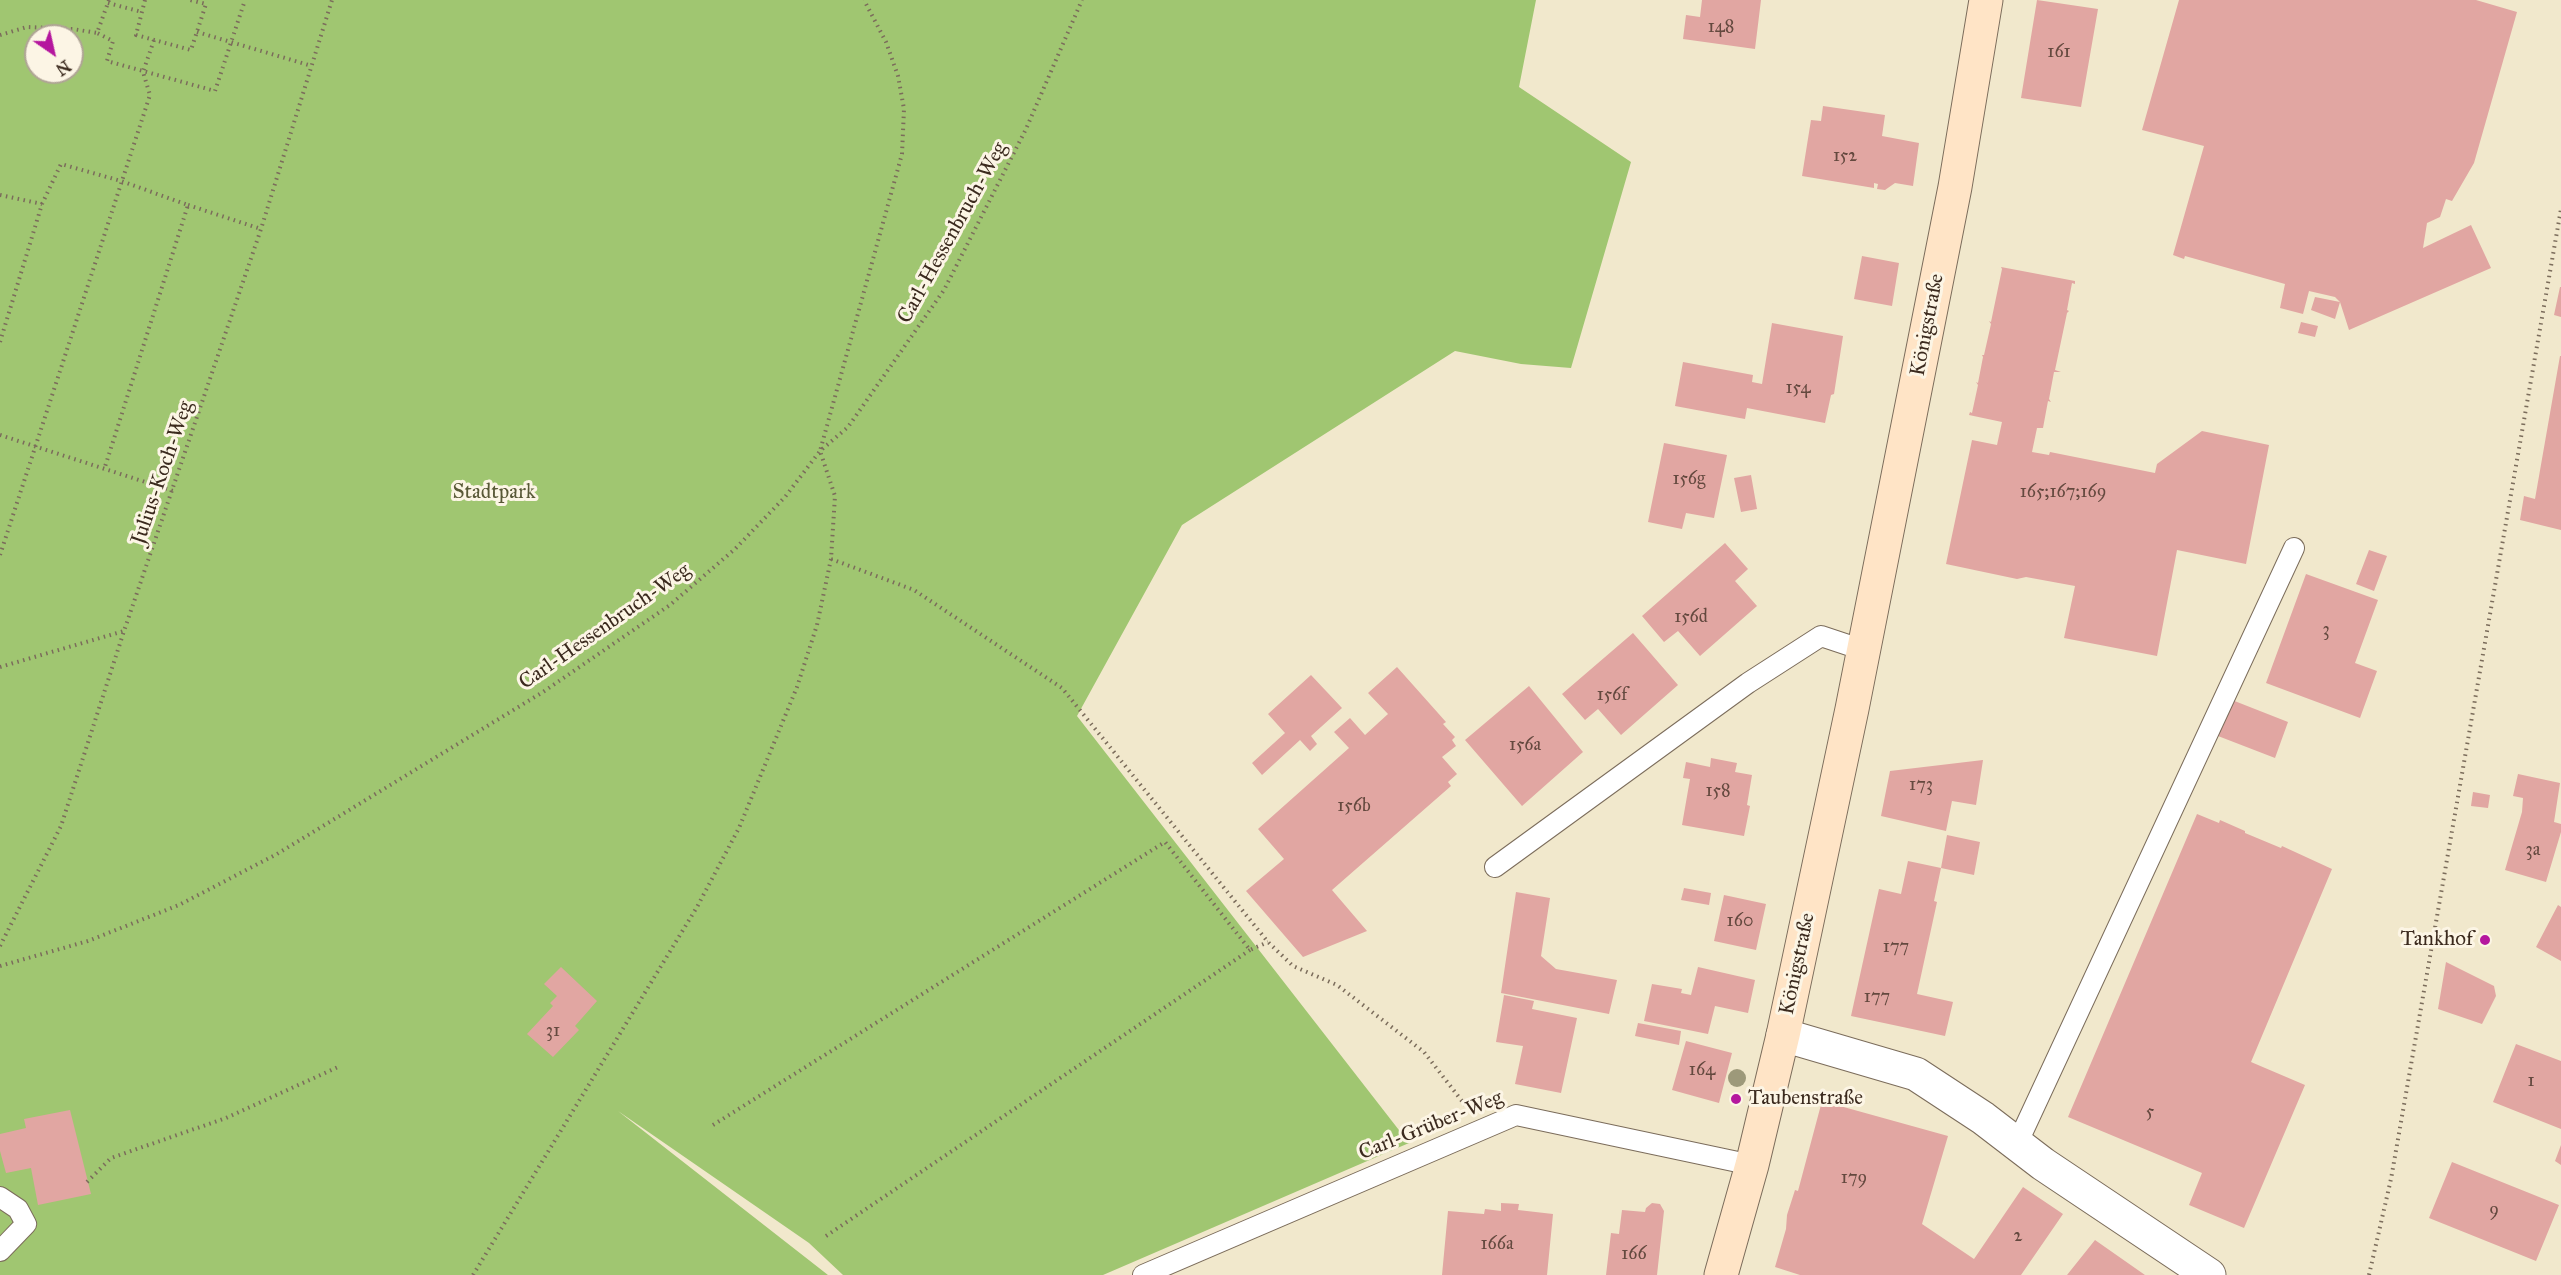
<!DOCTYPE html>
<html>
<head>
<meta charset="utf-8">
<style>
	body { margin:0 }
	#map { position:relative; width:2561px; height:1275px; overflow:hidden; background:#f1e8cc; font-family:"IM FELL Great Primer",serif }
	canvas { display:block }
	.north { position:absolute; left:24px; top:24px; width:60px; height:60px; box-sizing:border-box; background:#fcf5e5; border:2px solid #afa495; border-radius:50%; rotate:146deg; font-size:16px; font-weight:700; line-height:24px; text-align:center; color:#3b2a1e }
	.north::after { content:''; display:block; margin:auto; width:21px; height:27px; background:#b5179e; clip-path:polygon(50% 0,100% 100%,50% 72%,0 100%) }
</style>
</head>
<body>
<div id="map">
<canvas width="2561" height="1275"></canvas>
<div class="north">N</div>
</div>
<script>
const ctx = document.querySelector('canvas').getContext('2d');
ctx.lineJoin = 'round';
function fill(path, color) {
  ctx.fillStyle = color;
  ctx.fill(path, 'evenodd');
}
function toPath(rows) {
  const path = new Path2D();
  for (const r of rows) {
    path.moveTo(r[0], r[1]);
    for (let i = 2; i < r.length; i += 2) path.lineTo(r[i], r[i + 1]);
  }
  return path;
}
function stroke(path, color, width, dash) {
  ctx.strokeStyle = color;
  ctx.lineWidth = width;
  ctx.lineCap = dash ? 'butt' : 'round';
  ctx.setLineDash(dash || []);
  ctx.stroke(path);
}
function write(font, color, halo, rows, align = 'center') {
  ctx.font = font + ' "IM FELL Great Primer",serif';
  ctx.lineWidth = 6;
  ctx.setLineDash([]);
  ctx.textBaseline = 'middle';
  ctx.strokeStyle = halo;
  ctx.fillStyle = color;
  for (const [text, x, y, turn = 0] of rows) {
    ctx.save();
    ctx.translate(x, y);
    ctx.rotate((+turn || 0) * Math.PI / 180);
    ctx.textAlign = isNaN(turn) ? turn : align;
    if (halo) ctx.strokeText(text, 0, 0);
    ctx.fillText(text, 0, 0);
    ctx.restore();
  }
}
fill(toPath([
	[0,0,1536,0,1519,87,1631,162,1571,368,1521,364,1455,351,1182,525,1077,716,1409,1143,1103,1275,843,1275,809,1243,618,1111,828,1275,0,1275],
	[36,36,72,36,72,72,36,72]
]), '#a0c671');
fill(toPath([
	[1702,0,1761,0,1755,49,1683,39,1686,15,1700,17],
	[2037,0,2098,9,2081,107,2021,98],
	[2179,0,2476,0,2517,12,2474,163,2452,201,2446,199,2440,217,2427,223,2423,248,2471,225,2491,268,2349,330,2340,302,2335,319,2311,310,2315,297,2340,302,2335,297,2309,291,2303,314,2280,308,2285,284,2185,256,2184,259,2173,255,2204,146,2142,130],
	[1823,106,1885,115,1882,136,1919,143,1913,186,1895,183,1885,190,1877,189,1878,184,1874,183,1874,188,1802,176,1811,120,1821,121],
	[1862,256,1899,263,1892,306,1854,299],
	[2001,267,2075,281,2075,284,2072,283,2067,310,2069,311,2067,313,2055,370,2061,372,2054,372,2049,399,2051,402,2048,401,2043,428,2037,428,2032,452,2049,455,2050,452,2155,473,2157,464,2202,431,2269,445,2246,564,2177,550,2157,656,2064,638,2075,586,2026,577,2017,579,1946,564,1972,440,1997,445,2002,422,1969,415,1970,412,1972,413,1978,385,1976,382,1978,383,1983,357,1982,355,1984,355,1991,324,1989,321,1991,322,2002,269],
	[2560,287,2561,287,2561,317,2554,315],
	[2301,322,2318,326,2315,337,2298,333],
	[1772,323,1843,336,1834,394,1831,395,1825,423,1747,408,1745,419,1675,406,1683,362,1753,375,1752,382,1762,384],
	[2560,356,2561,356,2561,530,2520,520,2524,496,2535,499],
	[1664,443,1727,455,1714,518,1686,513,1682,529,1648,522],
	[1751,475,1757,509,1741,512,1734,478],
	[1725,543,1748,569,1735,581,1757,606,1700,656,1678,631,1664,642,1642,616],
	[2369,550,2387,556,2374,591,2356,584],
	[2306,574,2378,600,2355,663,2377,671,2360,718,2266,683],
	[1633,633,1678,685,1621,735,1598,709,1585,720,1562,694],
	[1397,667,1446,722,1443,724,1455,737,1452,740,1456,746,1442,757,1457,774,1448,782,1451,786,1332,890,1367,931,1303,957,1246,891,1284,859,1258,829,1349,748,1334,732,1350,718,1365,735,1388,714,1368,693],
	[1311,675,1342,708,1311,736,1317,744,1310,751,1300,740,1262,775,1252,763,1285,733,1268,714],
	[1529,686,1583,752,1522,806,1465,740],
	[2232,700,2288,722,2275,758,2218,736],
	[1711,758,1737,763,1735,772,1752,775,1747,805,1750,806,1744,836,1682,825,1690,779,1683,778,1686,762,1710,767],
	[1983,760,1976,805,1952,801,1946,831,1881,816,1890,771],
	[2518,774,2560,783,2554,822,2561,824,2561,832,2546,882,2505,870,2522,812,2523,798,2513,796],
	[2473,792,2490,795,2488,808,2471,806],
	[2197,814,2219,823,2220,820,2245,831,2245,833,2281,848,2282,846,2332,869,2251,1062,2305,1085,2244,1228,2189,1205,2202,1173,2068,1117],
	[1947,835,1980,842,1974,875,1941,868],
	[1908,861,1941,868,1934,901,1937,902,1917,994,1953,1002,1945,1036,1851,1016,1879,889,1901,894],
	[1684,888,1711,893,1709,905,1681,900],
	[1516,892,1550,898,1541,956,1556,969,1617,980,1609,1014,1501,993],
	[1724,895,1766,904,1756,950,1714,941],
	[2558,905,2561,907,2561,961,2536,947],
	[2446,962,2494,986,2496,996,2482,1024,2438,1009],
	[561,967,597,1001,575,1026,579,1030,553,1057,527,1034,553,1006,550,1003,557,996,544,984],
	[1698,967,1755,980,1748,1013,1715,1006,1708,1034,1644,1021,1652,984,1682,989,1681,993,1691,995],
	[1504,995,1534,1001,1532,1009,1577,1018,1561,1093,1515,1084,1523,1046,1496,1042],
	[1638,1023,1681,1031,1679,1045,1635,1036],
	[1686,1041,1732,1053,1719,1103,1672,1090],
	[2516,1044,2561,1061,2561,1129,2493,1102],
	[1822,1101,1948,1136,1922,1224,1974,1259,2023,1187,2063,1214,2021,1275,1800,1275,1775,1267,1786,1229,1787,1215,1795,1190,1798,1191],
	[70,1110,91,1194,38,1205,31,1168,6,1173,0,1151,0,1134,26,1128,24,1119],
	[2561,1145,2561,1165,2555,1161],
	[2452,1162,2559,1205,2536,1261,2429,1218],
	[1501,1203,1519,1204,1518,1210,1553,1214,1547,1275,1442,1275,1448,1211,1484,1214,1485,1209,1501,1211],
	[1652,1203,1660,1204,1664,1211,1657,1275,1606,1275,1611,1233,1619,1234,1622,1210,1645,1212,1646,1208],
	[2095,1240,2145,1275,2067,1275]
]), '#e1a6a2');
const service = toPath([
	[1495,867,1748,683,1821,636,1863,650],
	[2017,1144,2294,548],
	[0,1197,18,1209,26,1224,0,1251],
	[1143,1275,1516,1115,1752,1165]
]);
const minor = toPath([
	[1783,1035,1916,1074,1983,1118,2043,1164,2209,1275]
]);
const secondary = toPath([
	[1721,1275,1752,1165,1783,1035,1852,709,1955,187,1986,0]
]);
stroke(service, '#7b6c5b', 22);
stroke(minor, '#7b6c5b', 35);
stroke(secondary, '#7b6c5b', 35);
stroke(toPath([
	[109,0,97,33,113,41,107,61,215,91,245,0],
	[145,0,136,35,191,50,206,4,190,0],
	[108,3,142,12],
	[197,32,312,66],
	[0,35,27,27,73,29,97,33],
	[0,195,42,204],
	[188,205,261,229],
	[0,342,42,204,61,164,121,181,188,205,104,470],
	[0,435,173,491],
	[0,555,150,95,143,72,154,40],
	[831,559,914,590,1062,688,1268,942,1293,966,1337,985,1424,1052,1465,1105],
	[0,667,124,631],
	[0,946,61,826,124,631,261,229,332,0],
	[0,966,88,941,179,905,277,854,543,692,670,605,735,549,785,497,820,451,848,427,944,290,1026,129,1082,0],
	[713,1125,1165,842,1250,950,1268,942],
	[87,1182,111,1158,226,1118,338,1067],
	[826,1236,1250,950],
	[473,1275,697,907,739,828,797,687,817,625,831,559,835,496,820,451,902,154,904,109,898,76,886,42,864,0],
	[2369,1275,2391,1179,2561,209]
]), '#7b6c5b', 4, [1.5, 4.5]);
stroke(service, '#fff', 20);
stroke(minor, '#fff', 33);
stroke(secondary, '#ffe4c6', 33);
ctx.fillStyle = '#9d997a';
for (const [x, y] of [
	[1737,1078]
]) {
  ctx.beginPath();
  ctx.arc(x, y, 9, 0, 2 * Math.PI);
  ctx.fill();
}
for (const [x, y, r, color] of [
	[2485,940,6,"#b5179e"],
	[1736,1099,6,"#b5179e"]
]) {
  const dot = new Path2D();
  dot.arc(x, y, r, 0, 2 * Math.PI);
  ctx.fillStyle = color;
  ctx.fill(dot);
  stroke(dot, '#fcf5e5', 2);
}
write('18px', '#64493f', null, [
	["148",1721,28],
	["161",2059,53],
	["152",1845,157],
	["154",1798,389],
	["156g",1689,480],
	["165;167;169",2063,493],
	["156d",1691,618],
	["3",2326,631],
	["156f",1612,696],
	["156a",1525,746],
	["173",1921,786],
	["158",1718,792],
	["156b",1354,807],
	["3a",2533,851],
	["160",1740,922],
	["177",1896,948],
	["177",1877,998],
	["31",553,1032],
	["164",1702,1071],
	["1",2531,1082],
	["5",2150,1113],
	["179",1854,1179],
	["9",2494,1211],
	["2",2018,1237],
	["166a",1497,1245],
	["166",1634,1255]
]);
write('21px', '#3b2a1e', '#fcf5e5', [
	["Carl-Hessenbruch-Weg",953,233,-61],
	["Königstraße",1928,325,-79],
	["Julius-Koch-Weg",163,473,-71],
	["Carl-Hessenbruch-Weg",605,627,-35],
	["Königstraße",1798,964,-78],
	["Carl-Grüber-Weg",1431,1126,-22]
]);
write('21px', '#595937', '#fcf5e5', [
	["Stadtpark",494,493]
]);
write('21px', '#3b2a1e', '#fcf5e5', [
	["Tankhof",2473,940],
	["Taubenstraße",1748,1099,"left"]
], 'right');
</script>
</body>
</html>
